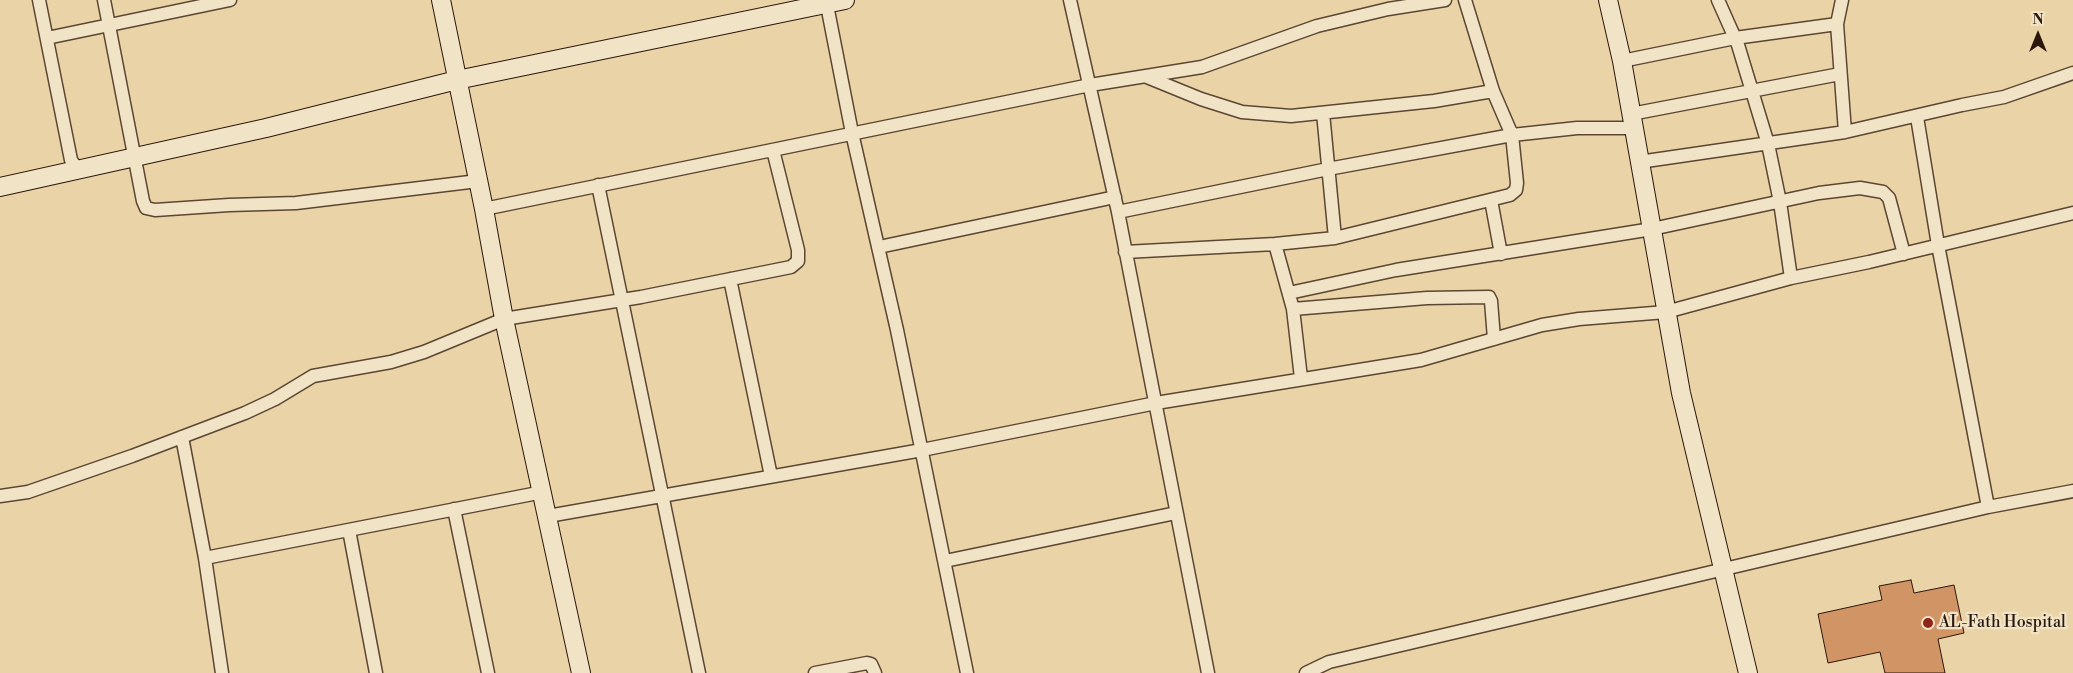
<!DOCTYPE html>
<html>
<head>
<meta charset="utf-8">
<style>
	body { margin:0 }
	#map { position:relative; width:2073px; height:673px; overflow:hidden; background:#ead4a7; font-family:"Libre Bodoni",serif }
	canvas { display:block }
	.north { position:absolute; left:2013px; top:10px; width:50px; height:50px; -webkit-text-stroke:4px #f1e3c6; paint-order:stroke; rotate:0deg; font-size:14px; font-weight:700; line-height:20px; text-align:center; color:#2b160c }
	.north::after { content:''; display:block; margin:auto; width:18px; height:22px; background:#2b160c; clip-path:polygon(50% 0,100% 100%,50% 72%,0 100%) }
</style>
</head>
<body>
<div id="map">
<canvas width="2073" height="673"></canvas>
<div class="north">N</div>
</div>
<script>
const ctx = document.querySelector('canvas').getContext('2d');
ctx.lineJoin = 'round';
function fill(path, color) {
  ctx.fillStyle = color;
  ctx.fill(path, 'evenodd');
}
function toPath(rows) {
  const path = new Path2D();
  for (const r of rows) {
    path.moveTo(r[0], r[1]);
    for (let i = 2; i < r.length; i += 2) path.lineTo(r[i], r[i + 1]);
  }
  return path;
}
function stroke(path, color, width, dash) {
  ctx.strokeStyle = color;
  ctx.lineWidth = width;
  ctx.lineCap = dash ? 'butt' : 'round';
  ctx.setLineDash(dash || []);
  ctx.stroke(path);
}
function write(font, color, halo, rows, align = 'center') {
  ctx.font = font + ' "Libre Bodoni",serif';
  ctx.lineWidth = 4.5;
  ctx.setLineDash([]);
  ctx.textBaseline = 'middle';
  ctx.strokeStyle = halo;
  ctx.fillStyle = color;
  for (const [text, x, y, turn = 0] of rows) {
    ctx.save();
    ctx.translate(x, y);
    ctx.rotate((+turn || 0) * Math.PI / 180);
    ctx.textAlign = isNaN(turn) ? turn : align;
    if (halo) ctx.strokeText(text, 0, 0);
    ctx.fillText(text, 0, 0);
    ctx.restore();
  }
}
const building = toPath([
	[1911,580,1914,593,1954,585,1964,633,1938,639,1945,673,1885,673,1880,652,1828,663,1818,614,1882,600,1879,586,1911,580]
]);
fill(building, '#d09465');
stroke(building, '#2b160c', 1);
const street = toPath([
	[39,0,71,160,76,167,84,169],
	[104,0,143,201,146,208,155,210,229,205,296,203,478,181],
	[826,0,852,133,897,330,967,673],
	[1070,0,1118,212,1208,673],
	[1718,0,1738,45,1768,144,1780,202,1791,278],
	[1842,0,1837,24,1845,132],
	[47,38,230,0],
	[1622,61,1735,38,1837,24],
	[1147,77,1201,99,1242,112,1291,116,1434,101,1493,91],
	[1323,113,1335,238],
	[1631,114,1840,74],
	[1917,117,1938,245,1988,507],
	[1639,162,1845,132,1962,105,2004,97,2073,73],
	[598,185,699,673],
	[1491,200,1501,254],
	[484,209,1090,85,1202,67,1317,26,1388,9,1445,0],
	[1118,212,1328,169,1512,135,1577,128,1634,128],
	[1275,244,1293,309,1301,378],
	[879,247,1115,197],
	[1125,252,1275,244,1335,238,1510,195,1516,190,1517,183,1512,135,1493,91,1465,0],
	[730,279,771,476],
	[1289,293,1396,270,1652,229,1819,193,1860,188,1883,192,1889,198,1904,254],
	[1293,309,1427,298,1489,297,1491,301,1494,339],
	[182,437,205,558,222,673],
	[0,496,28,492,132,456,245,413,275,399,313,376,391,362,424,352,504,319,641,297,791,267,798,261,798,250,773,150],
	[454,509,488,673],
	[548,516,922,450,1156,403,1421,360,1542,325,1579,319,1666,312,1791,278,1869,262,2073,213],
	[349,530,376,673],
	[205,558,543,492],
	[945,561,1176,513],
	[815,673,867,663,871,664,875,673],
	[1306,673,1329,662,1988,507,2073,491]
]);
const secondary = toPath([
	[441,0,484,209,504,319,581,673],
	[1608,0,1622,61,1681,393,1748,673],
	[0,187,266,128,457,80,845,0]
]);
stroke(street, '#5b4633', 15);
stroke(secondary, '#2b160c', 20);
stroke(street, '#f1e3c6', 12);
stroke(secondary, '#f1e3c6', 18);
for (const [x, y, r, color] of [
	[1928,623,6,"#8f2418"]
]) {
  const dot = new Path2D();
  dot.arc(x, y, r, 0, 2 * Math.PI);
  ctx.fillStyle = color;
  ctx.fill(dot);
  stroke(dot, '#f1e3c6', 2);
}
write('16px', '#2b160c', '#f1e3c6', [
	["AL-Fath Hospital",1939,623]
], 'left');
</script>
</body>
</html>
